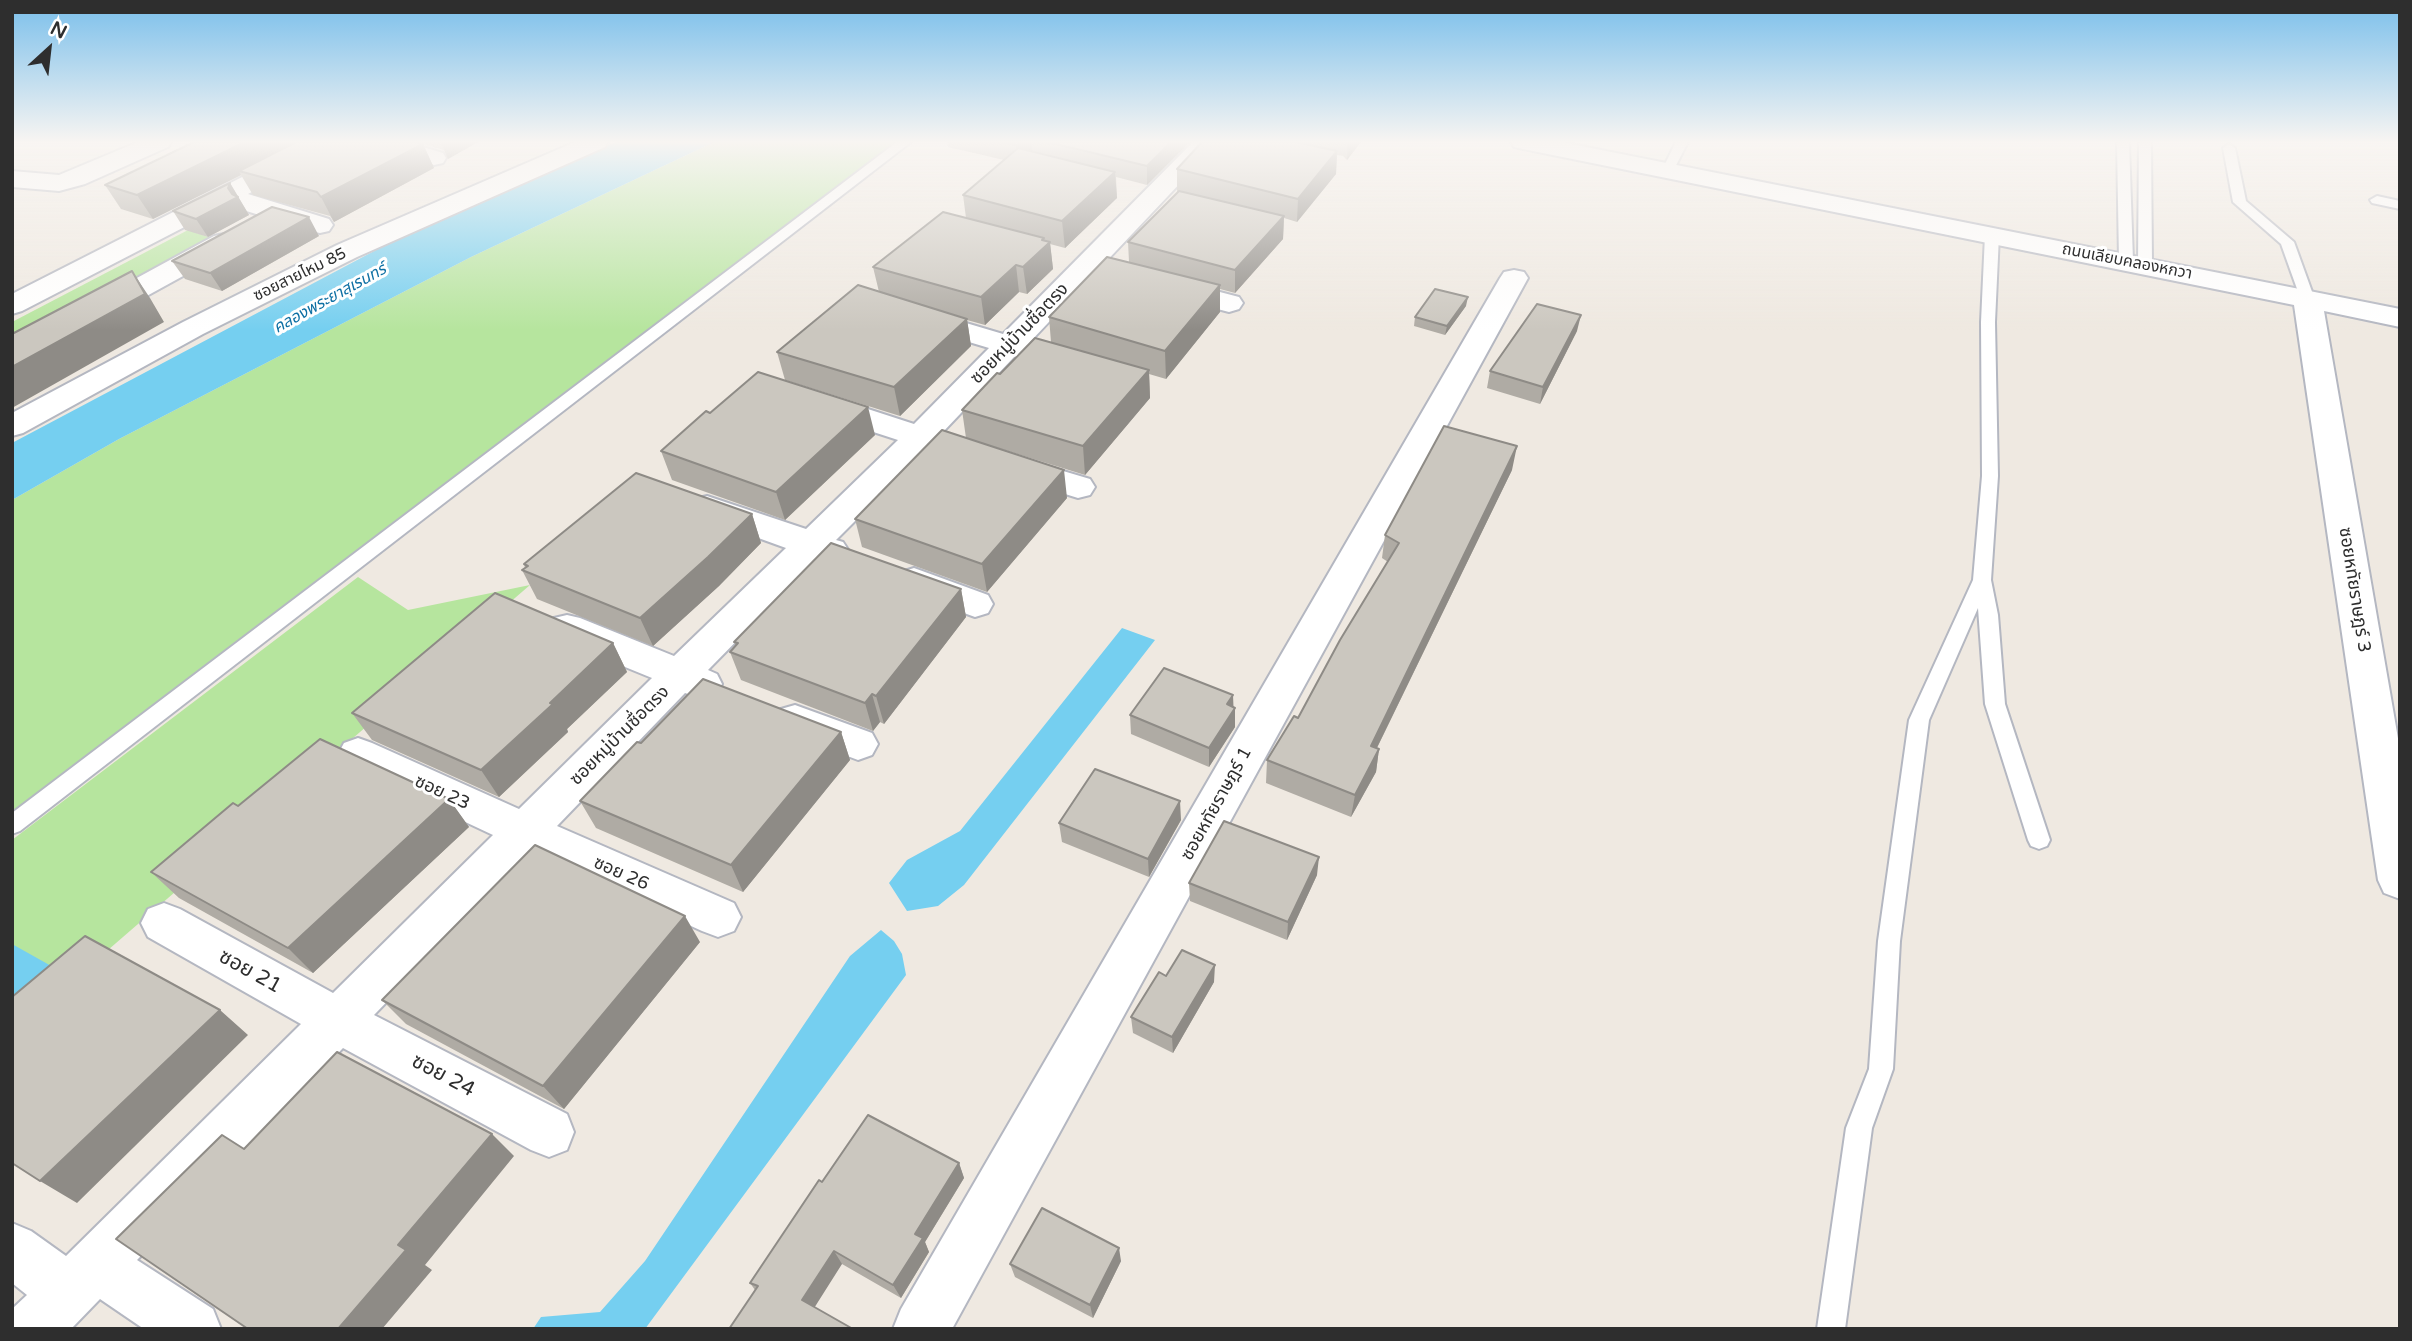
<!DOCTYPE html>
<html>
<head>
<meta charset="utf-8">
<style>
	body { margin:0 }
	#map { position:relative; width:2412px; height:1341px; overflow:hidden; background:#efe9e1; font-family:"Varela Round",sans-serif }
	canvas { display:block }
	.frame { position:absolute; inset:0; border:14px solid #2e2e2e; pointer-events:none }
	.north { position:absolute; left:14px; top:14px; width:70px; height:70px; -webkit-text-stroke:5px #fff; paint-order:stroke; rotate:27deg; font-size:19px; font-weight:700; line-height:28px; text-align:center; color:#2e2e2e }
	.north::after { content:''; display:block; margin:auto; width:24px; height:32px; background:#2e2e2e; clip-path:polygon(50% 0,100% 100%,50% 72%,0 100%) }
</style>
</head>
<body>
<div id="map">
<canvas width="2412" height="1341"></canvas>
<div class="frame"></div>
<div class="north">N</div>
</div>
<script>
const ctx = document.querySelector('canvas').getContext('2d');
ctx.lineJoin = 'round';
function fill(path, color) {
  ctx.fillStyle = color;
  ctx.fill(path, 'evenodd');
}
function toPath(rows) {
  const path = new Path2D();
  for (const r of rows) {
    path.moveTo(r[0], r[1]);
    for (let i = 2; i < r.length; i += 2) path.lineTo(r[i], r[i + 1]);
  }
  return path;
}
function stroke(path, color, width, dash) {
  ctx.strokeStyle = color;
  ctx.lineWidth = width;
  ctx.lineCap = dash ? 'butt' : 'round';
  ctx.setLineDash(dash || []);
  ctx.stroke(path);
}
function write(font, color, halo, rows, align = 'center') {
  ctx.font = font + ' "Varela Round","Noto Sans Thai",sans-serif';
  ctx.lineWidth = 6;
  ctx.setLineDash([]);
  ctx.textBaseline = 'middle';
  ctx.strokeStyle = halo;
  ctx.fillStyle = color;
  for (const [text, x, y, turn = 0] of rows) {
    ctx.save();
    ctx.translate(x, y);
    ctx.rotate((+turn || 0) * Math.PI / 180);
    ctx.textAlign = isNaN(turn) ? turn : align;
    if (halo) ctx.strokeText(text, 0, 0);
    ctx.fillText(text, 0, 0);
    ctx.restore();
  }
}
fill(toPath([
	[714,142,897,142,12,812,12,500,119,439,471,257],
	[188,230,214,239,12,347,12,322],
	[358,577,408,610,530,585,12,1033,12,840]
]), '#b6e59e');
fill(toPath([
	[616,142,714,142,471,257,119,439,12,500,12,443,410,232],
	[1122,628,1155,640,964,885,938,906,907,911,889,883,907,860,960,831],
	[881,930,894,941,902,954,906,975,645,1329,533,1329,541,1317,600,1312,645,1261,850,956],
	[12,944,53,967,12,1001]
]), '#75cff0');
const service = toPath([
	[897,142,911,142,20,831,12,834,12,813,897,142],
	[1676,142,1688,142,1671,175,1663,175,1661,172,1676,142],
	[2117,142,2129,142,2133,261,2126,265,2119,261,2117,142],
	[2139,142,2151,142,2152,265,2145,269,2138,265,2139,142],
	[2229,144,2235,148,2246,201,2294,242,2315,300,2313,303,2303,303,2301,300,2281,244,2233,202,2223,148,2229,144],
	[2377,196,2400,201,2400,209,2372,203,2370,200,2377,196],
	[1992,231,1999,235,1995,322,1998,476,1991,580,1998,615,2005,704,2050,840,2047,846,2039,849,2031,846,2028,840,1985,704,1978,608,1929,720,1900,941,1893,1069,1872,1128,1845,1329,1817,1329,1846,1128,1869,1069,1878,941,1909,720,1973,580,1982,476,1981,322,1985,235,1992,231]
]);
const minor = toPath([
	[138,142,171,142,168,147,85,184,59,191,12,187,12,171,59,175,138,142],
	[311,142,342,142,339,147,248,194,329,219,333,225,329,231,320,233,311,231,227,205,22,311,12,314,12,294,311,142],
	[366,142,406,142,443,153,446,158,443,163,434,165,369,147,366,142],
	[575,142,608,142,605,147,357,257,203,334,23,433,12,436,12,413,183,322,337,245,575,142],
	[1193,142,1219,142,1030,342,1040,345,1044,351,1040,357,1029,360,1015,356,942,433,953,437,958,444,953,451,942,454,926,450,836,540,843,542,849,551,843,560,831,563,817,559,708,670,717,674,722,684,717,694,703,699,685,693,557,826,734,903,741,917,734,931,718,937,702,931,531,853,374,1015,567,1114,574,1132,567,1150,549,1157,531,1150,343,1048,137,1260,213,1309,221,1329,144,1329,100,1299,71,1329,12,1329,12,1309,27,1295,12,1283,12,1223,31,1231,66,1256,301,1024,148,937,141,923,148,909,164,903,180,909,333,993,493,835,344,765,338,754,344,743,358,738,372,743,519,809,652,678,554,638,548,628,554,618,567,615,580,618,674,656,786,548,695,515,690,507,695,499,707,496,806,529,898,440,812,412,807,405,812,398,823,395,834,398,914,424,989,348,909,324,904,318,909,312,919,309,1003,334,1193,142],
	[1511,142,1561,142,2400,309,2400,327,2324,311,2400,750,2400,899,2384,893,2378,880,2294,305,1523,149,1514,147,1511,142],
	[224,234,234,236,238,242,234,248,23,364,12,367,12,346,214,236,224,234],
	[1514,270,1524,272,1528,278,952,1329,893,1329,901,1309,1500,278,1504,272,1514,270],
	[1170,279,1239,297,1243,303,1239,309,1229,312,1160,294,1156,288,1160,282,1170,279],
	[1016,457,1090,479,1095,487,1090,495,1078,498,1004,475,999,468,1004,461,1016,457],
	[914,568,988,595,993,604,988,613,975,617,901,590,896,581,901,572,914,568],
	[795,705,872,733,878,744,872,755,858,760,781,731,775,720,781,709,795,705]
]);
stroke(service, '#b4b7c1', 4);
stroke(minor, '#b4b7c1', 4);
fill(service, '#fff');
fill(minor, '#fff');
fill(toPath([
	[194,142,478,142,448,159,444,150,423,144,434,168,334,222,330,216,253,195,241,175,153,219,121,209,105,185],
	[947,142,1190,142,1147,185,1116,177,1117,198,1065,248,1050,244,1053,269,1027,294,1019,292,985,325,967,320,971,346,900,416,785,380,777,352,879,292,873,267,966,218,963,195,1004,160,948,147],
	[1202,142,1361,142,1347,160,1343,156,1337,155,1336,174,1297,222,1284,218,1283,239,1235,293,1220,289,1220,312,1166,379,1149,374,1150,398,1085,475,966,438,962,410,1000,374,1051,342,1049,317,1129,262,1128,242,1178,192,1177,192,1177,169],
	[230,183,249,215,208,237,185,230,173,211],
	[319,236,222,291,185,279,172,261],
	[1466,306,1445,335,1414,326,1415,317],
	[1577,331,1540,404,1487,388,1490,371],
	[875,435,785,520,672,480,661,451],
	[1512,470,1377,748,1379,749,1376,772,1351,817,1266,783,1267,760,1298,718,1388,562,1382,558,1385,535],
	[1067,498,987,592,862,547,855,519],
	[752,514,761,543,719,586,653,646,537,599,522,570,525,568,524,564],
	[961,589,966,617,884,724,880,722,873,731,741,680,730,652,736,646,734,642],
	[613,643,627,672,567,729,568,732,499,797,372,740,352,713],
	[1233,695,1235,727,1209,767,1131,734,1130,715],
	[841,732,850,760,743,892,596,828,580,801,641,743],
	[449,799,469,827,313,973,179,898,151,872,238,806],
	[1181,820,1149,877,1062,842,1059,823],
	[1317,875,1287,940,1190,901,1189,883],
	[700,942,564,1109,406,1024,382,1000],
	[1166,976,1214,982,1173,1053,1133,1033,1131,1017],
	[959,1163,964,1178,925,1242,929,1252,901,1298,842,1264,755,1290,750,1283,822,1182],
	[1121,1261,1093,1318,1015,1277,1010,1264]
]), '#afaba4');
fill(toPath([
	[245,142,306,142,239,171,241,175,153,219,137,195],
	[441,142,478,142,448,159],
	[1022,142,1031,142,1033,156,1018,164,1016,145],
	[1171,142,1190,142,1147,185,1147,166],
	[1348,142,1361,142,1347,160],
	[423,144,434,168,334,222,321,197],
	[1337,151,1336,174,1297,222,1298,199],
	[1115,172,1117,198,1065,248,1062,221],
	[230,183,249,215,208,237,196,219,228,188],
	[1284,216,1283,239,1235,293,1235,270],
	[309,217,319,236,222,291,210,273],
	[1044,238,1045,247,1050,242,1053,269,1027,294,1023,267],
	[1016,265,1019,292,985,325,981,297],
	[132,271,150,298,164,322,12,408,12,367],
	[1220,285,1220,312,1166,379,1165,351],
	[1468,297,1466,306,1445,335,1447,326],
	[1581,315,1577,331,1540,404,1543,387],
	[967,319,971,346,900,416,894,387],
	[1149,370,1150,398,1085,475,1083,446],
	[868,407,875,435,785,520,776,492],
	[1517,446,1512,470,1367,768,1371,746],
	[1064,470,1067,498,987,592,982,564],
	[752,514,761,543,719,586,653,646,640,618],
	[961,589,966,617,884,724,876,696],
	[613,643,627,672,567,729,568,732,499,797,481,770],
	[872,694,880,722,873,731,865,703],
	[1233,695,1233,711,1235,708,1235,727,1209,767,1209,748,1227,704],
	[841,732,850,760,743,892,731,865],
	[1379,749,1376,772,1351,817,1355,795],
	[449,799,469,827,313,973,288,948],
	[1180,801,1181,820,1149,877,1148,859],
	[1319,857,1317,875,1287,940,1288,922],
	[685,916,700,942,564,1109,543,1086],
	[1215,965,1214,982,1173,1053,1172,1037],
	[220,1010,248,1035,77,1203,40,1181],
	[492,1134,514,1156,425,1265,432,1270,382,1329,338,1329,398,1245],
	[959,1163,964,1178,925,1242,929,1252,901,1298,893,1285,915,1234],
	[1119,1248,1121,1261,1093,1318,1090,1305],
	[834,1251,842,1264,811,1313,802,1300]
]), '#8e8b86');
const building = toPath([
	[194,142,245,142,137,195,105,185,194,142],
	[296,142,416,142,423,144,321,197,317,192,239,171,296,142],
	[1003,142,1022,142,1016,145,1003,142],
	[1048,142,1171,142,1147,166,1048,142],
	[1202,142,1296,142,1337,151,1298,199,1177,169,1202,142],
	[1018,148,1115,172,1062,221,963,195,1018,148],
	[230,183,228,188,232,194,238,197,196,219,173,211,230,183],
	[1179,191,1284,216,1235,270,1128,242,1179,191],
	[272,207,309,217,210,273,172,261,272,207],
	[943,212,1044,238,1042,240,1050,242,1023,267,1016,265,981,297,873,267,943,212],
	[1107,257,1220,285,1165,351,1049,317,1107,257],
	[132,271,145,294,12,367,12,334,132,271],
	[858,285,967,319,894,387,777,352,858,285],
	[1435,289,1468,297,1447,326,1415,317,1435,289],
	[1537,304,1581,315,1543,387,1490,371,1537,304],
	[1035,338,1149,370,1083,446,962,410,997,373,1000,374,1035,338],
	[758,372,868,407,776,492,661,451,706,411,710,413,758,372],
	[1444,426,1517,446,1371,746,1379,749,1355,795,1267,760,1294,716,1298,718,1340,640,1399,543,1385,535,1444,426],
	[942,430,1064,470,982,564,855,519,942,430],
	[636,473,752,514,708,557,640,618,522,570,528,566,524,564,636,473],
	[831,543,961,589,876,696,872,694,865,703,730,652,738,643,734,642,831,543],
	[495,593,613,643,550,703,553,704,481,770,352,713,495,593],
	[1164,668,1233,695,1227,704,1235,708,1209,748,1130,715,1164,668],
	[703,679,841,732,731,865,580,801,637,742,641,743,703,679],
	[320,739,449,799,288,948,151,872,233,803,238,806,320,739],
	[1095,769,1180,801,1148,859,1059,823,1095,769],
	[1224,821,1319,857,1288,922,1189,883,1224,821],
	[535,845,685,916,543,1086,382,1000,535,845],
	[85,936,220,1010,40,1181,12,1163,12,997,85,936],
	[1182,950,1215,965,1172,1037,1131,1017,1159,972,1166,976,1182,950],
	[337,1052,492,1134,398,1245,406,1250,338,1329,248,1329,116,1239,222,1135,244,1149,337,1052],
	[868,1115,959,1163,915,1234,923,1238,893,1285,834,1251,802,1300,853,1329,729,1329,758,1286,750,1283,819,1180,822,1182,868,1115],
	[1042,1208,1119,1248,1090,1305,1010,1264,1042,1208]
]);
fill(building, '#cbc7bf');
stroke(building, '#8e8b86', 2);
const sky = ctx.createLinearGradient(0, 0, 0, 330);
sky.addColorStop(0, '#7abfeb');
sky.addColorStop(0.43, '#f8f5f2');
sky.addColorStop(1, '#f8f5f200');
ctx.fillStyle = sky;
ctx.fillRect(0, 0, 2412, 330);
write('16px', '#2e2e2e', '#fff', [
	["ถนนเลียบคลองหกวา",2127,262,11],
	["ซอยสายไหม 85",300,275,-26]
]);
write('italic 16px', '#0d6fa3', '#fff', [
	["คลองพระยาสุเรนทร์",330,299,-29]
]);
write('18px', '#2e2e2e', '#fff', [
	["ซอยหมู่บ้านซื่อตรง",1020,334,-46],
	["ซอยหทัยราษฎร์ 3",2354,590,81],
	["ซอยหมู่บ้านซื่อตรง",620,736,-45],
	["ซอย 23",442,793,25],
	["ซอยหทัยราษฎร์ 1",1217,804,-61],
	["ซอย 26",621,874,24]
]);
write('21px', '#2e2e2e', '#fff', [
	["ซอย 21",250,972,29],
	["ซอย 24",443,1076,28]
]);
</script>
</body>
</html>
